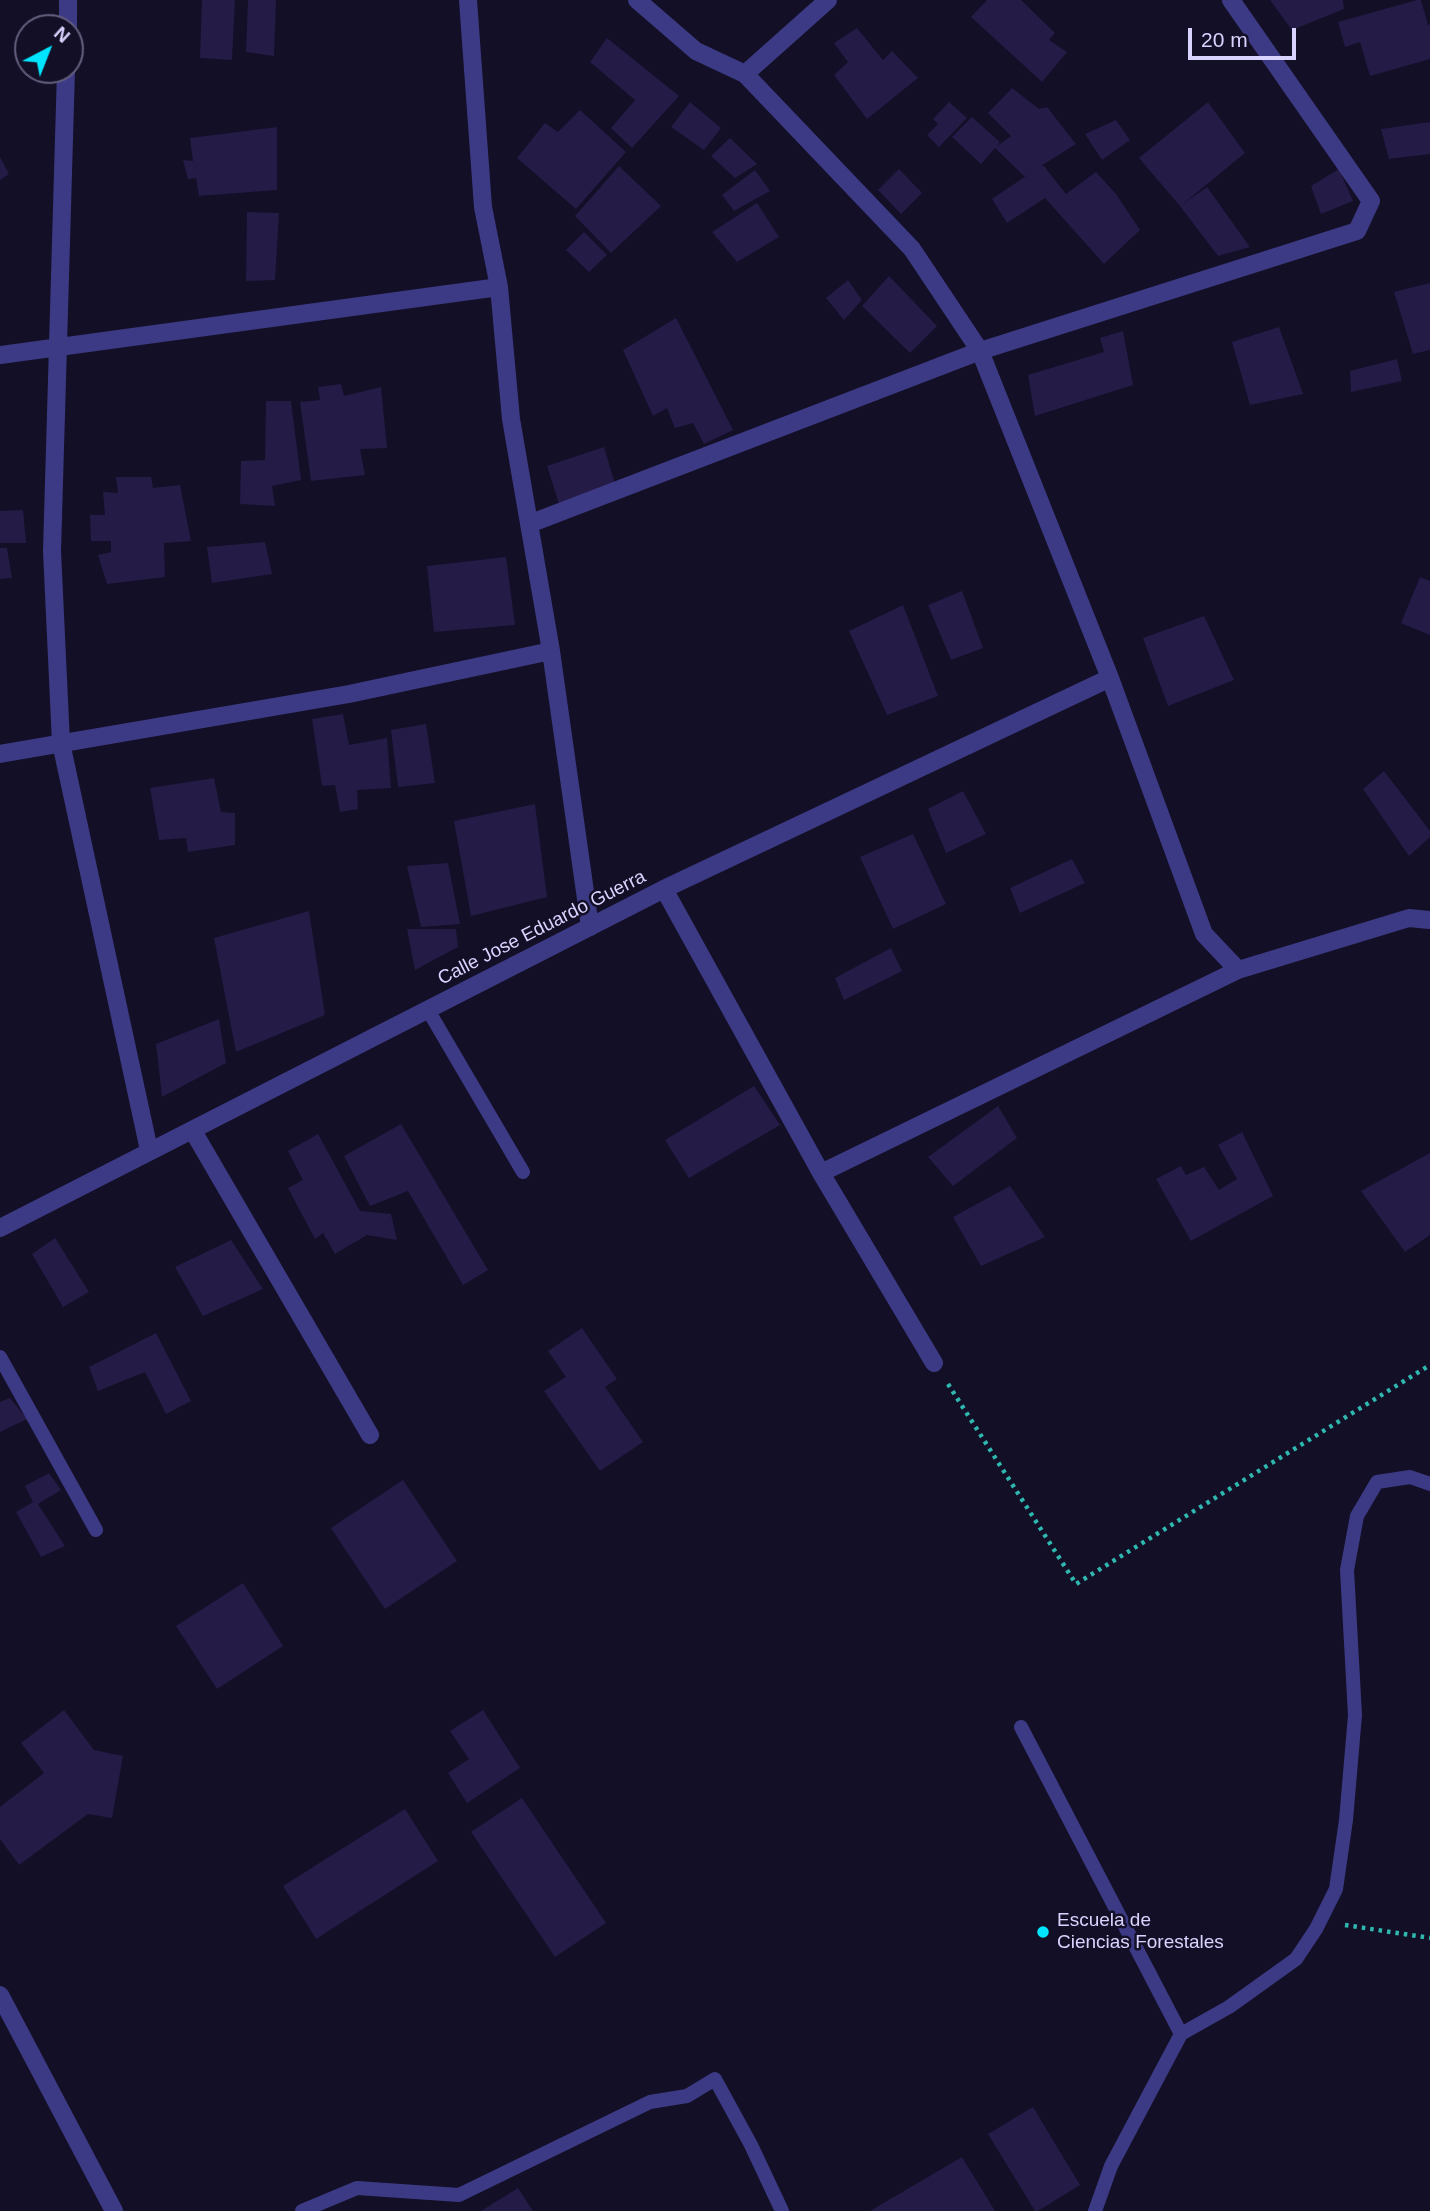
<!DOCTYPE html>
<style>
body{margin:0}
#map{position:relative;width:1430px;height:2211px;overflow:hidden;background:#130f26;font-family:Arial,sans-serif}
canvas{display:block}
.north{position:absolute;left:14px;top:14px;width:70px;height:70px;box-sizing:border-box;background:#130f26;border:2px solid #625e7d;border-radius:50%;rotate:42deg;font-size:19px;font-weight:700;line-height:28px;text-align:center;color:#d9d4ff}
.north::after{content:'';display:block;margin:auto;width:24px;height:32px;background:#00e5ff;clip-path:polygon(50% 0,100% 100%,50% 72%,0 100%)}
.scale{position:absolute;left:1188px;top:28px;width:108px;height:32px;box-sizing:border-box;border:4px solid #d9d4ff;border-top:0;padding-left:9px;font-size:21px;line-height:24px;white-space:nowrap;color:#d9d4ff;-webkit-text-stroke:5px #130f26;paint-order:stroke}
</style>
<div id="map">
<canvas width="1430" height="2211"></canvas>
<div class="north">N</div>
<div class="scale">20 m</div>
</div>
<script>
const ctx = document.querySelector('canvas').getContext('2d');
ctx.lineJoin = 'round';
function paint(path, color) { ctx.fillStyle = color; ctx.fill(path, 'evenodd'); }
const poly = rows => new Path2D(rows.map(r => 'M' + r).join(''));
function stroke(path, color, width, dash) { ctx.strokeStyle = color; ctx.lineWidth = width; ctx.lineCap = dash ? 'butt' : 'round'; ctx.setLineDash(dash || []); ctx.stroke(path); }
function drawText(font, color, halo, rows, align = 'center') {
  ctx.font = font + ' Arial,sans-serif'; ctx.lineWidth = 5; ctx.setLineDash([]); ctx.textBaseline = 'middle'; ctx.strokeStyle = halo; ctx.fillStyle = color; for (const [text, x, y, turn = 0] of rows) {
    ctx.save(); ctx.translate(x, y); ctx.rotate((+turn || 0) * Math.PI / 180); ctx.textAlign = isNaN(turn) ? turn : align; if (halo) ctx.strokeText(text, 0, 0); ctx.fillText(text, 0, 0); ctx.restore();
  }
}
paint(poly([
 [202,0,235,0,232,60,200,58],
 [248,0,276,0,274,56,246,52],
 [987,0,1021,0,1055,33,1049,40,1067,52,1042,82,971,17],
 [1270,0,1343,0,1344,9,1292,30],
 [1417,0,1421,0,1428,25,1430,24,1430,59,1370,76,1360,42,1345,47,1338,22],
 [857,28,883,60,892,51,918,78,867,119,834,75,848,62,834,43],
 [607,38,679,96,632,148,611,128,635,100,590,62],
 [1012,88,1039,109,1047,107,1076,144,1041,166,1044,166,1066,194,1096,172,1116,194,1140,230,1104,264,1045,198,1007,223,992,199,1032,172,1025,177,995,148,981,164,952,137,972,117,1000,142,997,146,1011,136,988,113],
 [690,102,721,128,704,150,671,127],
 [949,102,967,118,939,147,927,135,938,124,933,119],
 [1208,102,1245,153,1183,204,1207,187,1250,247,1218,256,1180,206,1139,158],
 [580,110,626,152,576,209,517,158,545,123,558,132],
 [1116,120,1130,140,1102,160,1085,134],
 [1430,122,1430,154,1389,159,1381,129],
 [277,127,277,190,199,196,196,178,188,179,183,160,193,161,190,138],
 [730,138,757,164,735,178,711,156],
 [0,157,9,174,0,180],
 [619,166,661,206,611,253,575,216],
 [899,169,922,193,901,214,878,190],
 [1339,169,1353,201,1321,214,1311,186],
 [755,170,770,191,734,211,722,195],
 [757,203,779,237,737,262,712,232],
 [247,212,279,213,275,280,246,281],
 [584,232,607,255,589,272,566,250],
 [889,276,937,326,910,353,862,306],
 [848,280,862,300,844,320,826,298],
 [1430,283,1430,350,1413,354,1394,292],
 [676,318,733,430,704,444,693,423,675,428,667,408,653,416,623,350],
 [1279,327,1303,394,1250,405,1232,342],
 [1123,331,1133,385,1035,416,1028,375,1104,352,1100,338],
 [1397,359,1402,381,1351,392,1350,371],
 [341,384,344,396,381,387,387,448,360,449,365,475,311,481,300,402,320,400,318,387],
 [266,401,291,401,301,480,272,486,275,506,240,504,241,461,265,460],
 [604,447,616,487,560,507,547,466],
 [116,477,151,477,153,488,180,485,191,541,164,543,165,577,107,584,98,555,111,552,111,541,91,541,90,515,105,515,103,492,118,493],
 [23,510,26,543,0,543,0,511],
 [265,542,272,574,212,583,207,547],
 [0,548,7,548,12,578,0,579],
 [506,557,515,625,434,632,427,566],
 [1420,577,1430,581,1430,635,1401,623],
 [962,591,983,648,951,660,928,605],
 [903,605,938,696,887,715,849,631],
 [1204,616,1234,680,1168,706,1143,638],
 [343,714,349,745,387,738,391,788,357,790,358,809,340,812,335,785,322,786,312,719],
 [426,724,435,783,398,787,391,730],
 [1384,771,1430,831,1430,837,1409,856,1363,789],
 [214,778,221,812,235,813,235,845,188,852,186,838,159,840,150,788],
 [963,791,986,834,946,853,928,809],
 [535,804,547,897,471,916,454,821],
 [913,834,946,904,893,929,860,857],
 [1072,859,1085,883,1020,913,1010,888],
 [448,863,460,924,421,927,407,866],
 [309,911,325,1015,236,1052,214,938],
 [407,929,456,929,458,947,415,970],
 [891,948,902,971,844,1000,835,978],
 [219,1019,226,1063,162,1097,156,1044],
 [754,1086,780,1125,689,1178,665,1140],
 [998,1106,1017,1138,953,1186,928,1157],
 [401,1124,488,1270,463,1285,408,1191,370,1206,344,1156],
 [1242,1132,1273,1196,1191,1241,1156,1179,1181,1166,1186,1175,1204,1167,1219,1190,1237,1179,1218,1145],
 [318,1134,360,1211,391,1214,397,1240,367,1235,335,1254,323,1233,315,1239,288,1188,303,1180,288,1151],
 [1430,1153,1430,1235,1405,1252,1361,1191],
 [1010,1186,1045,1237,981,1266,953,1217],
 [55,1238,89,1292,63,1307,32,1254],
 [231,1240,263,1289,203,1316,175,1267],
 [582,1328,617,1379,605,1387,643,1442,600,1471,544,1391,566,1377,548,1351],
 [156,1333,191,1401,166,1414,145,1372,98,1391,89,1367],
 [10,1398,27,1419,0,1432,0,1402],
 [49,1473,61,1490,38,1504,65,1546,41,1557,16,1512,33,1502,25,1486],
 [403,1480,457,1561,385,1609,331,1528],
 [243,1583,283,1646,217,1689,176,1626],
 [64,1710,94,1750,123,1756,112,1818,88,1814,19,1865,0,1839,0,1807,44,1773,21,1743],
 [483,1710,520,1768,467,1803,448,1773,469,1759,450,1731],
 [522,1798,606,1923,555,1957,471,1832],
 [405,1809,438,1861,316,1939,283,1886],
 [1033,2107,1080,2185,1038,2211,1035,2211,988,2134],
 [962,2157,995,2211,870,2211],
 [518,2188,533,2211,481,2211]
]), '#241b47');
stroke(poly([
 [948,1384,1076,1584,1430,1365],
 [1345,1925,1430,1938]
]), '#2fb8b0', 4.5, [3.5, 5]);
stroke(poly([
 [428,1010,523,1172],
 [0,1357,96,1530],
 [1021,1727,1181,2034],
 [302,2211,357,2188,459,2195,650,2102,687,2096,715,2079,751,2145,782,2211],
 [1095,2211,1111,2166,1181,2034,1229,2007,1296,1959,1316,1929,1336,1889,1346,1820,1355,1715,1347,1570,1357,1516,1377,1482,1410,1477,1430,1484]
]), '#3d3a85', 14);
stroke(poly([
 [468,0,483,207,499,287,511,419,551,651,590,927],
 [637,0,696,51,745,74,912,249,980,351,1110,678,1204,934,1238,970],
 [68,28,68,0],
 [66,70,52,551,61,743,149,1150],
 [745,74,828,0],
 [0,355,499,287],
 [529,524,980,351,1357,231,1371,201,1231,0],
 [0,754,349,694,551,651],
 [664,889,821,1173,934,1363],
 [193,1131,370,1435],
 [821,1173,1238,970,1409,918,1430,920],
 [0,1228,664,889,1110,678],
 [0,1995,114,2211]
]), '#3d3a85', 18);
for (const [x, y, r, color] of [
 [1043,1932,7,"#00e5ff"]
]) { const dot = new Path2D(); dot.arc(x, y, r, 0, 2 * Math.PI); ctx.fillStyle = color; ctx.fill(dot); stroke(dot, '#130f26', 2.5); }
drawText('19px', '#d9d4ff', '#130f26', [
 ["Calle Jose Eduardo Guerra",542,928,-27]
]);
drawText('19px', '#d9d4ff', '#130f26', [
 ["Escuela de",1057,1921],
 ["Ciencias Forestales",1057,1943]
], 'left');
</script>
